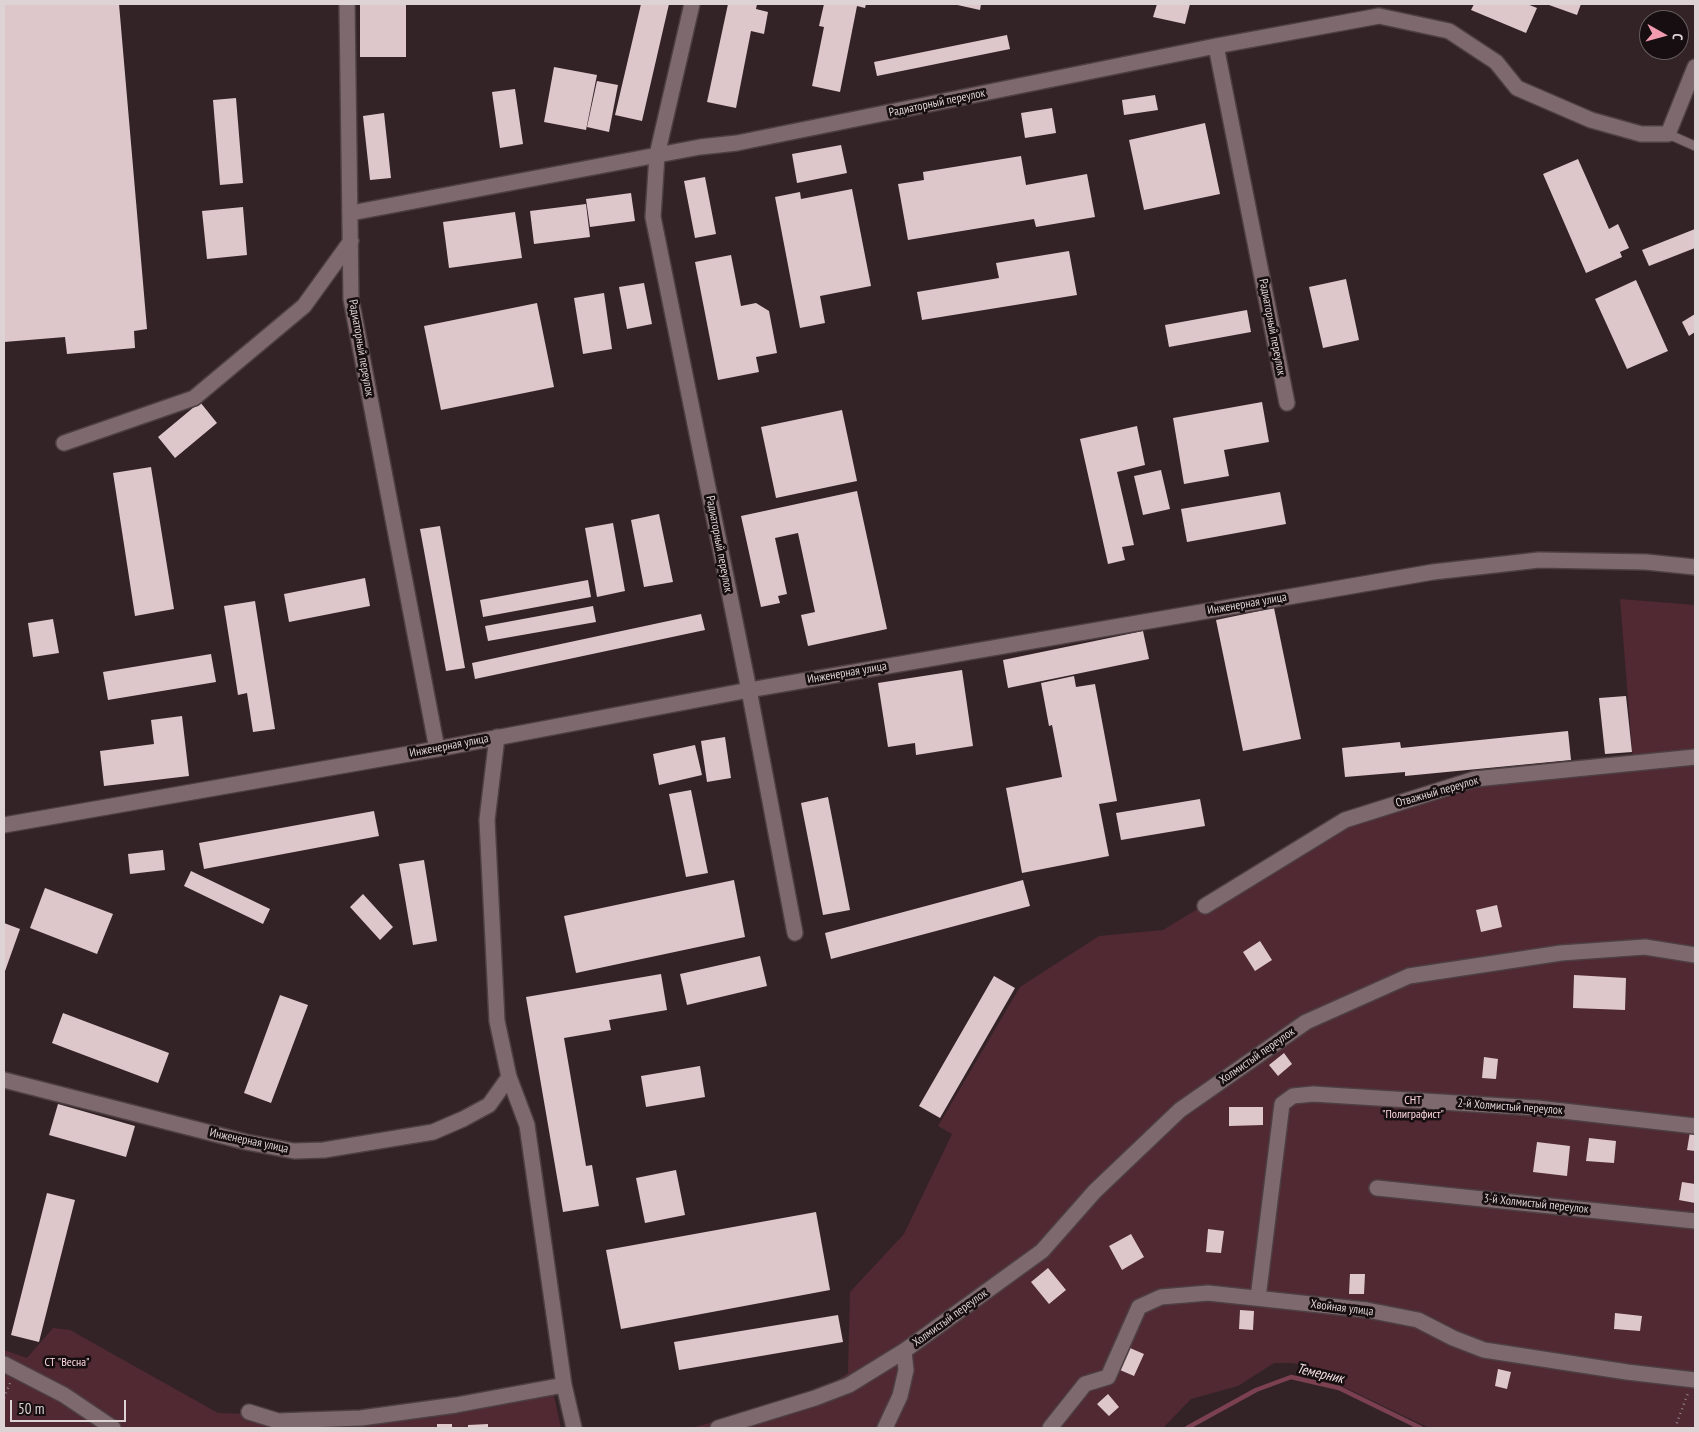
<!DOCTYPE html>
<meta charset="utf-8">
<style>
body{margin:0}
#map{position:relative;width:1699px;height:1432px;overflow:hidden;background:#332327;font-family:"PT Sans Narrow",sans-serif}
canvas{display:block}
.frame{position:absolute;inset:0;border:5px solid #ddd2d4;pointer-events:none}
.north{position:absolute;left:1639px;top:10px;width:50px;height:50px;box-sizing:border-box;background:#160e10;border:1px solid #665c5e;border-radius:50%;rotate:97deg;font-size:14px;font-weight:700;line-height:20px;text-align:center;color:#ddd2d4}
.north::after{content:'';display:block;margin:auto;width:18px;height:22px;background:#f29ab0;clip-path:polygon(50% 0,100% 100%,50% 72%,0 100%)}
.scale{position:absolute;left:10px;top:1400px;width:116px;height:22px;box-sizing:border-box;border:2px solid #ddd2d4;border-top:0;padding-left:6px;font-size:15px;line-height:18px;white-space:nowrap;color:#ddd2d4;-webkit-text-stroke:4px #160e10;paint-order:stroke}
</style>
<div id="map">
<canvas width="1699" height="1432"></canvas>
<div class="frame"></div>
<div class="north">С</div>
<div class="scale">50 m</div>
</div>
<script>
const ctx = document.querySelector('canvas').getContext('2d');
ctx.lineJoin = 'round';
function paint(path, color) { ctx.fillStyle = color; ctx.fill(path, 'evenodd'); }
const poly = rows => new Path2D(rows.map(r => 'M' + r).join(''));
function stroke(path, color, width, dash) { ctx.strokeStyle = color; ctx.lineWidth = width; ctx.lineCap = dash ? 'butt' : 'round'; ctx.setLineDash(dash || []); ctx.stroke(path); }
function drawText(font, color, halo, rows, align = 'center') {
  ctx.font = font + ' "PT Sans Narrow",sans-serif'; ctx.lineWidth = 5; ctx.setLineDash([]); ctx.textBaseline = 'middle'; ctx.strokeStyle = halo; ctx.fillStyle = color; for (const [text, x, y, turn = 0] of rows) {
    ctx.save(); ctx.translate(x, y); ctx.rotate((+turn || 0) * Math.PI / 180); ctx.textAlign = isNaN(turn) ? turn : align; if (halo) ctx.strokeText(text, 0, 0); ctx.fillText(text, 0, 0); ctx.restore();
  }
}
paint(poly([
 [1620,599,1695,605,1695,1428,1429,1428,1294,1363,1274,1363,1238,1386,1191,1399,1163,1428,691,1428,819,1393,848,1373,850,1292,904,1234,952,1134,938,1126,1020,987,1099,936,1163,930,1350,816,1438,785,1633,761],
 [53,1328,70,1330,218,1413,375,1418,552,1387,561,1428,4,1428,4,1350,27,1358]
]), '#502933');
stroke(poly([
 [1187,1428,1256,1390,1291,1377,1339,1388,1421,1428]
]), '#7b4151', 4.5);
paint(poly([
 [4,4,119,4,147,329,134,331,135,348,67,354,65,337,4,342],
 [360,4,406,4,406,57,360,57],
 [641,4,669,4,642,121,615,115],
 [728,4,757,4,756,9,768,12,764,34,751,31,736,108,707,102],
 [824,4,866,4,865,8,857,6,840,92,812,86,824,27,819,26],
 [953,4,981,4,980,10],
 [1157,4,1190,4,1185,24,1153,17],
 [1474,4,1527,4,1537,8,1526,33,1471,10],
 [1550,4,1581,4,1577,15,1549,5],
 [1007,35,1010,49,877,76,874,62],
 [554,67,597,75,586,130,544,122],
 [597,81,618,85,609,132,587,127],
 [515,89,523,144,500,148,492,92],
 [1155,95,1158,110,1124,115,1122,100],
 [236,98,243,183,220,185,213,100],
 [1052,108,1056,133,1025,138,1021,113],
 [384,113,391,178,370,180,363,116],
 [1205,123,1220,194,1144,210,1129,140],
 [841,145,847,173,797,183,792,154],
 [1021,156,1026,185,1087,174,1095,217,1036,227,1034,219,908,240,898,184,924,180,923,172],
 [1578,159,1609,229,1618,224,1629,248,1620,252,1622,257,1586,273,1543,174],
 [705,177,716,234,695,238,684,181],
 [852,189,871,286,820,296,825,323,800,328,775,197,800,192,801,199],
 [631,193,635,221,590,227,586,199],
 [586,204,590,237,534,244,530,211],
 [243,207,247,255,207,259,202,211],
 [515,212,522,258,449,268,443,222],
 [1695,229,1695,248,1649,266,1642,250],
 [1069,251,1077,295,922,320,917,292,999,278,996,263],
 [731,255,741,306,756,303,769,311,777,353,756,357,759,372,718,380,695,262],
 [1346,279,1359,340,1323,348,1309,287],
 [1636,280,1668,351,1627,369,1595,299],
 [644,283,652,324,627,329,619,287],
 [604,293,612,349,583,354,574,298],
 [537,303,554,387,441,410,424,326],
 [1247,310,1251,332,1169,347,1165,325],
 [1695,314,1695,332,1689,336,1682,322],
 [200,402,217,423,175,458,158,437],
 [1262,402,1269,442,1224,450,1229,476,1184,484,1173,418],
 [842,410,857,481,776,498,761,427],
 [1137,426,1145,465,1117,472,1134,545,1122,547,1125,560,1108,564,1080,439],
 [151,467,174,609,135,616,113,473],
 [1161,470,1170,509,1143,515,1134,476],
 [857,491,887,629,808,646,801,615,815,612,798,533,775,538,787,594,778,596,780,603,761,607,741,516],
 [1280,492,1286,524,1187,542,1181,509],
 [659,514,673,582,644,587,631,520],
 [613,523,625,591,597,597,585,528],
 [440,526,465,668,446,671,420,529],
 [365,578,370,606,289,622,284,594],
 [588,580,591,597,483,617,480,600],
 [255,601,275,729,253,732,247,693,238,695,224,606],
 [593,606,596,622,488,641,485,626],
 [1274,608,1301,739,1243,751,1216,620],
 [701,614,705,630,475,679,472,663],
 [53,619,59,653,33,657,28,623],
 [1143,631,1149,659,1008,688,1003,660],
 [211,654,216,682,108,700,103,672],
 [962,670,973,746,916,755,915,743,888,747,878,683],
 [1074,676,1076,687,1095,684,1117,801,1099,804,1109,856,1022,873,1006,788,1062,777,1052,725,1049,726,1041,683],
 [1626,696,1632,752,1605,754,1599,698],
 [182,716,189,776,104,786,100,751,154,744,151,720],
 [1568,731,1571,760,1405,776,1405,772,1345,777,1342,748,1400,742,1401,748],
 [725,737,731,778,707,782,701,741],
 [695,745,702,775,659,785,653,754],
 [691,790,708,873,686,877,669,794],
 [828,797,850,910,823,915,801,803],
 [1200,799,1205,826,1121,840,1116,813],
 [374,811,379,836,204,869,199,843],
 [163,850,165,870,130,874,128,854],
 [424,860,437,941,413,945,399,864],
 [191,871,270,909,263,924,184,886],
 [734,880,745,937,576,973,564,916],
 [1023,880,1030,906,831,959,825,933],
 [45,888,113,914,97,954,30,928],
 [363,894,393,927,380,940,350,907],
 [1497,905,1502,927,1481,932,1476,910],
 [4,923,20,929,4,974],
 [1260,941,1272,960,1255,971,1243,952],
 [760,956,767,986,687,1005,680,974],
 [661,974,667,1010,609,1020,611,1030,564,1038,586,1166,592,1165,599,1206,563,1212,526,997],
 [1574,975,1626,978,1625,1010,1573,1008],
 [994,976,1015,988,940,1118,919,1106],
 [280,995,308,1005,271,1103,244,1093],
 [63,1013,169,1053,158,1083,52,1043],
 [1284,1053,1292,1064,1278,1076,1269,1065],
 [1484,1057,1498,1059,1496,1079,1482,1078],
 [700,1066,705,1097,646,1107,641,1076],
 [58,1104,135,1126,126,1157,49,1135],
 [1229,1107,1263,1107,1263,1125,1229,1126],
 [1690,1132,1695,1133,1695,1151,1687,1150],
 [1589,1138,1616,1141,1614,1163,1586,1161],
 [1537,1142,1570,1146,1567,1176,1533,1172],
 [676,1170,685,1215,645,1223,636,1178],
 [1682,1182,1695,1184,1695,1203,1679,1200],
 [47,1193,75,1200,39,1342,11,1335],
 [816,1212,830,1290,621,1329,606,1250],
 [1208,1229,1224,1231,1221,1253,1206,1252],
 [1131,1234,1144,1257,1122,1270,1109,1246],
 [1048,1268,1066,1290,1049,1304,1031,1282],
 [1350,1274,1365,1274,1364,1294,1349,1294],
 [1240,1310,1254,1311,1253,1330,1239,1329],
 [1615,1313,1642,1316,1640,1331,1614,1329],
 [838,1315,843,1342,679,1370,674,1342],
 [1130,1348,1144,1354,1134,1376,1120,1370],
 [1498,1369,1511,1372,1507,1389,1495,1386],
 [1108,1394,1119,1407,1109,1416,1097,1404],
 [437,1424,452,1424,452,1428,437,1428],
 [488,1424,488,1428,468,1428,468,1425]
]), '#ddc7cb');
const lane = poly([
 [1668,134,1695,146]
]);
const street = poly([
 [347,4,351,299,437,749],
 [692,4,657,155,653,217,749,690,795,933],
 [1216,46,1287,403],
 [351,213,700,147,737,143,1216,46,1379,16,1449,31,1496,62,1517,88,1591,120,1641,134,1668,134,1695,67],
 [64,443,194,398,304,306,351,241],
 [497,737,487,820,497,1021,509,1077,527,1125,564,1385,574,1428],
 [4,825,437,749,749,690,1433,572,1539,560,1646,562,1695,567],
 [1205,906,1345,820,1475,779,1695,757],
 [4,1080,246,1142,294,1151,324,1150,433,1132,463,1119,489,1105,509,1077],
 [1377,1188,1695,1221],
 [1258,1298,1282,1104,1293,1096,1313,1094,1537,1108,1695,1126],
 [4,1364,64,1395,113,1428],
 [249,1412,278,1421,361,1418,456,1405,564,1385],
 [718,1428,815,1398,849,1385,904,1351,1042,1251,1095,1191,1180,1110,1306,1022,1409,976,1561,953,1645,947,1695,955],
 [885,1428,900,1396,906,1370,904,1351],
 [1050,1428,1085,1384,1108,1377,1139,1307,1161,1297,1208,1293,1367,1310,1418,1320,1453,1338,1484,1350,1627,1372,1695,1380]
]);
stroke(lane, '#4d3f43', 11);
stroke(street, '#4d3f43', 18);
stroke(poly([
 [4,1398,10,1383],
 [1675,1428,1688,1393]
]), '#908386', 2.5, [1, 4]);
stroke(lane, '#7e6a6e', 9);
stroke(street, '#7e6a6e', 15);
drawText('12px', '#ddd2d4', '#160e10', [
 ["Радиаторный переулок",937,103,-12],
 ["Радиаторный переулок",1272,327,79],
 ["Радиаторный переулок",361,348,80],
 ["Радиаторный переулок",719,544,79],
 ["Инженерная улица",1247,604,-10],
 ["Инженерная улица",847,673,-10],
 ["Инженерная улица",449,746,-11],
 ["Отважный переулок",1437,792,-16],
 ["Холмистый переулок",1257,1056,-35],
 ["2-й Холмистый переулок",1510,1107,4],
 ["Инженерная улица",249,1141,12],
 ["3-й Холмистый переулок",1536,1204,6],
 ["Хвойная улица",1342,1308,7],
 ["Холмистый переулок",950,1318,-36]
]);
drawText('12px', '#fdd6de', '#160e10', [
 ["СНТ",1413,1101],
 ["\"Полиграфист\"",1413,1115],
 ["СТ \"Весна\"",67,1363]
]);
drawText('italic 14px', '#f3dfe3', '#160e10', [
 ["Темерник",1320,1374,13]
]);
</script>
